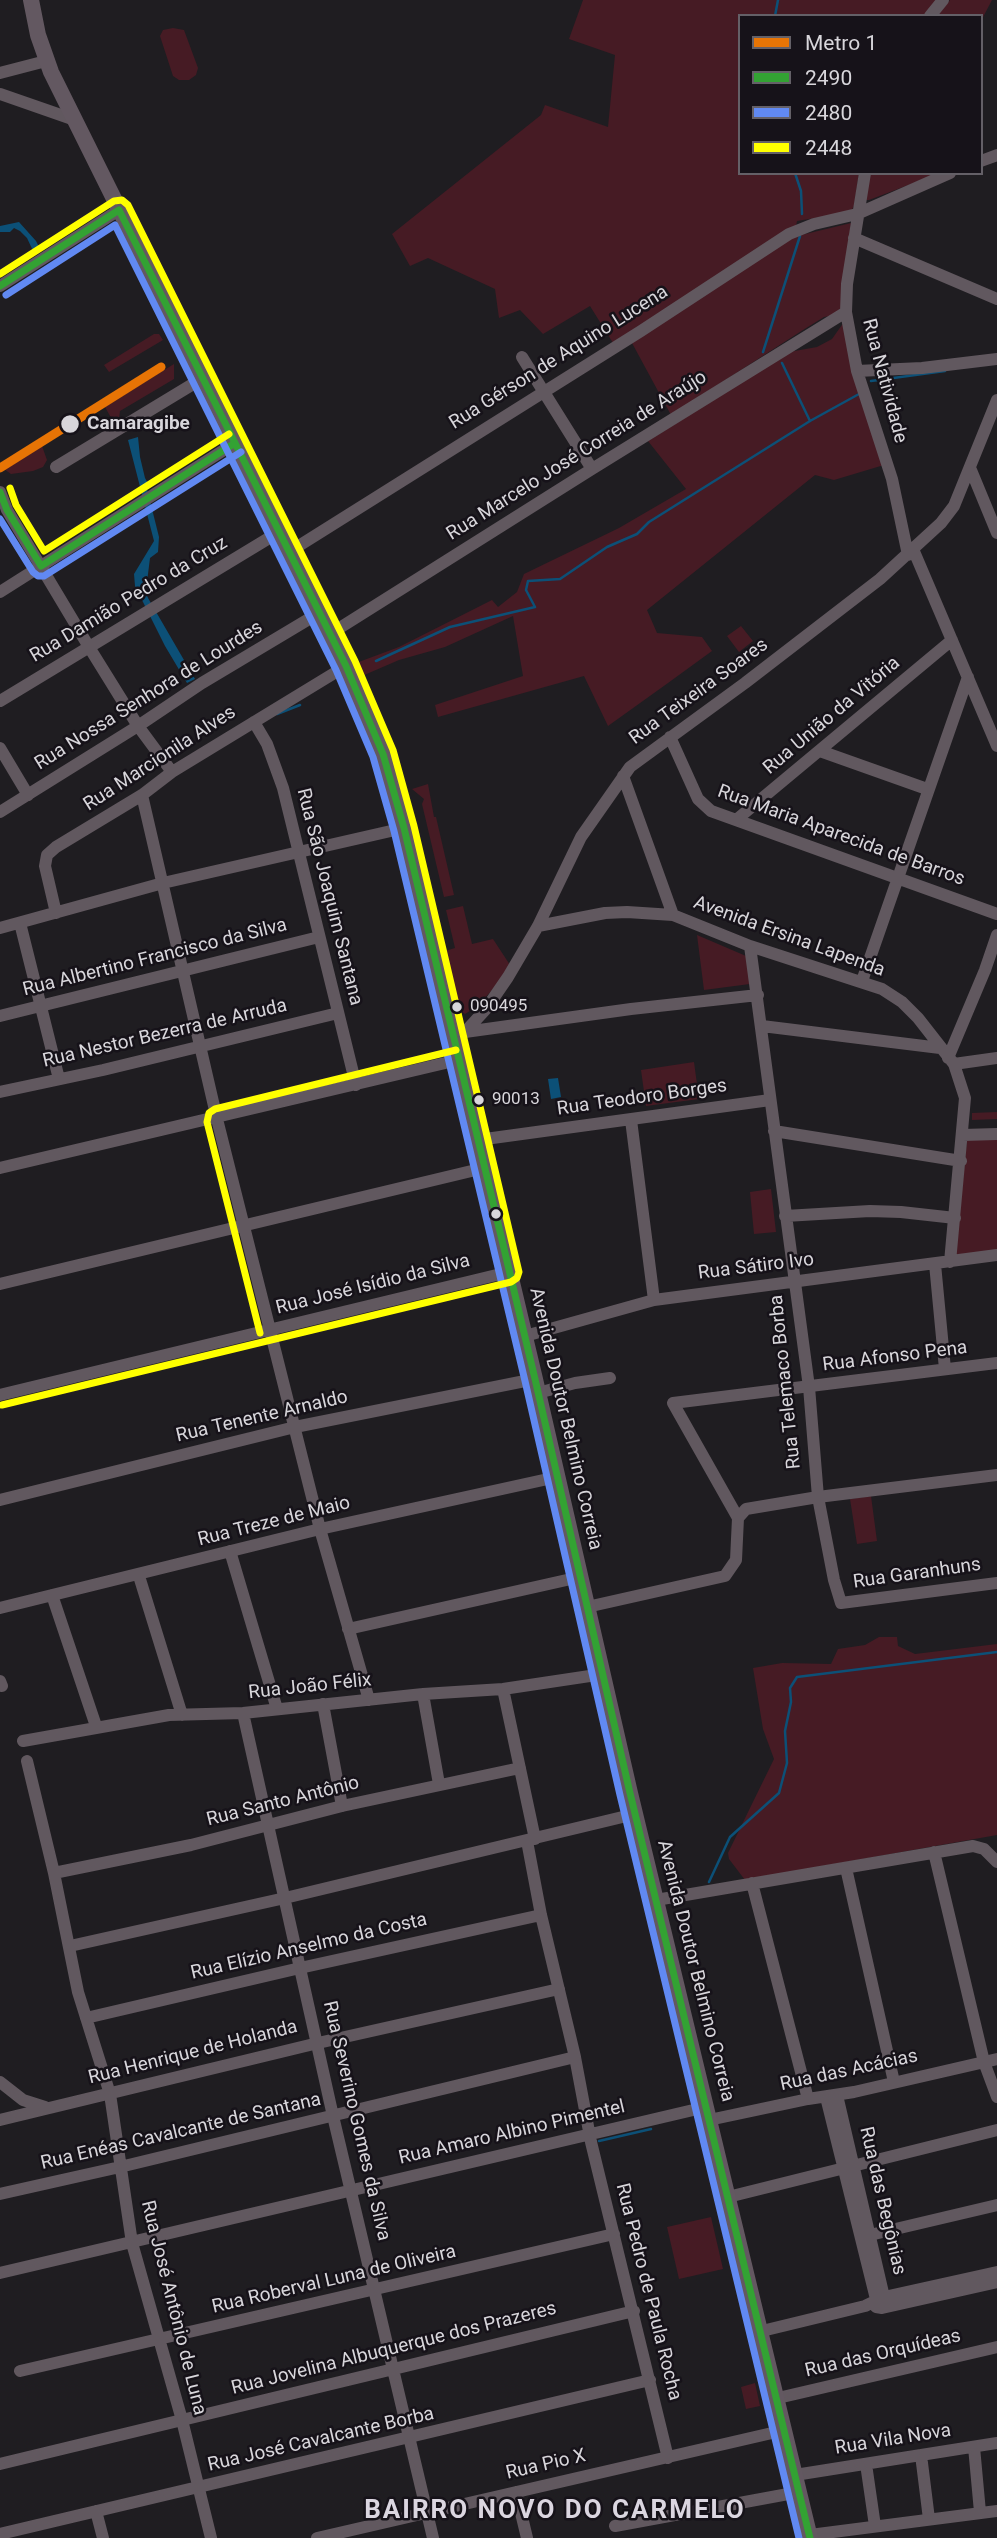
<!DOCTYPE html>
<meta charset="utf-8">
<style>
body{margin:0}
#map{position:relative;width:997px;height:2538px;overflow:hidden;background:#1f1d21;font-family:Roboto,sans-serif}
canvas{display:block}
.legend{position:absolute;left:738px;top:14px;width:245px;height:161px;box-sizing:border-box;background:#161219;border:2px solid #646067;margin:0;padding:9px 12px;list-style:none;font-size:21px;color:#d8d6db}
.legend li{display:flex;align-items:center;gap:14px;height:35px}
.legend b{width:35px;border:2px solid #646067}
</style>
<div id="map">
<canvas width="997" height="2538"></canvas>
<ul class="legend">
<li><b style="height:9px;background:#e77405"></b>Metro 1</li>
<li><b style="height:9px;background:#33a233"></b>2490</li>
<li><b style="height:9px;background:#6189f2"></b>2480</li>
<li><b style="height:9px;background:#ff0"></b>2448</li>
</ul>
</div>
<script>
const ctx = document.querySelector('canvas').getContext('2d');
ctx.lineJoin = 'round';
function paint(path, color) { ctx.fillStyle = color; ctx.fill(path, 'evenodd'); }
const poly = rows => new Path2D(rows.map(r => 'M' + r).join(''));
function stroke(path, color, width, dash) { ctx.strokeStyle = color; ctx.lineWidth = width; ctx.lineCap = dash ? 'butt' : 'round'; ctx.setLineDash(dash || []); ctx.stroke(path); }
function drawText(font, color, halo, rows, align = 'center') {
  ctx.font = font + ' Roboto,sans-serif'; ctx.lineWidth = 5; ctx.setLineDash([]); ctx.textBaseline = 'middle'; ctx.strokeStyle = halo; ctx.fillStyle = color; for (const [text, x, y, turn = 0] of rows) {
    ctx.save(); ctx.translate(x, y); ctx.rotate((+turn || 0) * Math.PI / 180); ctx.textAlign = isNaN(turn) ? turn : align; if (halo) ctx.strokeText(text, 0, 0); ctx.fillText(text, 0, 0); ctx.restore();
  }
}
paint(poly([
 [583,0,937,0,925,16,740,16,740,173,859,173,854,206,851,211,846,213,797,221,796,226,613,343,590,306,543,334,520,310,499,318,495,289,428,258,410,266,392,234,541,115,545,105,608,127,615,55,569,39],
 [950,0,992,0,981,21,981,16,937,16],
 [173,28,184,30,198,68,196,75,189,80,179,80,173,76,160,36,163,30],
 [868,173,940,173,869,200,866,200],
 [851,223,841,310,836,315,824,317,803,330,671,415,632,343,793,237],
 [844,322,884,465,834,480,815,475,647,610,657,633,702,637,712,651,668,683,608,726,584,676,438,717,435,705,523,676,513,616,445,647,399,660,362,676,356,663,399,647,492,600,498,607,517,592,524,574,619,528,686,489,648,441,789,352,817,347,832,339],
 [154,334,159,334,163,340,109,372,104,365],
 [174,364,174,379,120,411,119,419,114,423,105,407],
 [42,446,47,460,43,467,33,471,11,474,4,469],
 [741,626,753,641,739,652,727,636],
 [428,784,434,817,436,817,454,895,444,897,422,804,424,799,412,789],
 [463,906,472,944,493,939,510,965,499,983,476,1007,465,1014,461,1011,445,951,455,948,446,910],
 [697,935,746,956,750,984,704,990],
 [694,1062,699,1099,646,1106,641,1070],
 [997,1112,997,1119,972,1120,972,1113],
 [997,1139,997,1252,955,1257,967,1140],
 [771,1189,776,1232,754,1234,750,1192],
 [871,1496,877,1541,857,1544,850,1499],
 [879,1637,897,1637,898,1646,915,1654,997,1644,997,1835,745,1880,729,1859,728,1853,774,1759,763,1729,753,1668,782,1663,831,1664,838,1649,865,1645],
 [711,2217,723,2269,679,2279,667,2227],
 [755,2383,760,2406,746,2409,741,2387]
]), '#461b24');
paint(poly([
 [19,222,36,241,41,251,35,255,27,238,20,231,14,228,10,232,0,232,0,226],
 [138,437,140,457,145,478,150,487,147,489,159,537,158,552,150,558,146,590,148,598,195,679,187,683,165,646,135,586,134,574,154,541,128,440],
 [558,1078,561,1097,551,1099,548,1079]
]), '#0c5077');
stroke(poly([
 [775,16,778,0],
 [795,173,801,191,802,214],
 [763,352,800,236],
 [782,363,810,421],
 [871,381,945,371],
 [376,661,450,627,535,607,526,590,528,581,560,579,607,547,637,534,649,522,810,421,859,394],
 [277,714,300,705],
 [709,1882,730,1837,779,1793,787,1763,785,1731,791,1702,790,1688,797,1677,997,1652],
 [599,2141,651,2129]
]), '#0c5077', 2.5);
stroke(poly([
 [930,16,943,0],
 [0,73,46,61],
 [0,94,75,120],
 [981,161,997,155],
 [865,173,847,284,846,312,857,371,892,479,908,555],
 [854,238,997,299],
 [0,286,119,210],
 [522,357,592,469],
 [857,371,922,368,997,359],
 [56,467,203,378],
 [971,470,997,533],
 [0,492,7,510,89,647,138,726,172,772],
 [913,549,997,746],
 [289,552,641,331,789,234,814,224,857,214,950,173],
 [0,592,235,443],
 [330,634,592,469,846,312],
 [0,701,279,532],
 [254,722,267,744,283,788,356,1085],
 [670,737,698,799,711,811,997,914],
 [0,748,28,795],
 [820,751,927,789],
 [623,776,673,915],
 [142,795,217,1119,320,1529,369,1700],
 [0,812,138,726,202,683,319,613],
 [736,820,952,640],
 [56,913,45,866,47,855,56,847,142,795,172,772,346,666],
 [20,923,59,1079],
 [538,926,605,913,627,912,673,915,750,946,882,989,902,1002,918,1018,954,1064,997,1058],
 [0,928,163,883,404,828],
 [750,946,809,1387,818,1497,834,1580,841,1603,997,1583],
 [862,981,968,677],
 [0,1016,319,937],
 [762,1026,940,1048],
 [465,1032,631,1009,758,995],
 [453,1036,465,1032,486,1009,508,977,538,926,581,837,630,767,745,683,880,579,941,523,954,506,997,400],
 [948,1058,985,970,997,935],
 [0,1092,103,1070,338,1013],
 [631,1120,654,1300],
 [774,1131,961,1161],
 [963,1135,997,1134],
 [478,1140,770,1100],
 [0,1168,458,1060],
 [785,1216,870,1211,901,1212,955,1218],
 [950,1262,965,1098,954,1064],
 [935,1264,945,1369],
 [0,1284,484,1168],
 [525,1336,654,1300,997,1255],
 [538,1393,575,1383,610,1378],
 [0,1395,509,1272],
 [0,1500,295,1427,535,1379],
 [738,1518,673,1403,997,1363],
 [230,1551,277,1709],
 [139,1576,182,1715],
 [52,1595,96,1726],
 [587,1607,725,1576,736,1560,738,1518,746,1509,818,1497,997,1475],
 [0,1608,320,1529,557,1477],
 [348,1629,580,1577],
 [0,1681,2,1686],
 [503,1689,535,1839],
 [423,1694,439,1784],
 [323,1704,342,1806],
 [243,1713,333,2116,433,2538],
 [23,1741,169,1715,243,1713,423,1694,503,1689,603,1674],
 [27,1761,54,1873,78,1992,110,2094,132,2243,182,2420,211,2538],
 [527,1841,541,1915,575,2057,591,2142,668,2458],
 [934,1852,984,2062,997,2097],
 [846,1868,894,2082],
 [54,1873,191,1845,342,1806,520,1768],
 [752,1883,808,2099],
 [656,1900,973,1846,984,1849,997,1862],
 [70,1946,285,1898,635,1814],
 [86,2018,300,1968,541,1915],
 [0,2082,23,2100,45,2107],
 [837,2095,884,2297,883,2303],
 [826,2097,876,2299,882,2308],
 [0,2120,318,2043,559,1989],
 [709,2120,808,2099,854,2092,997,2059],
 [0,2194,120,2167,575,2057],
 [728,2197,997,2130],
 [870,2235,997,2205],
 [0,2273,706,2107],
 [876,2307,882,2308,997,2282],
 [762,2331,865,2306,884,2297,997,2272],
 [20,2371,614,2234],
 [778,2398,997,2347],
 [974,2447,980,2512],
 [921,2455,929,2519],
 [0,2464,634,2311],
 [866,2464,875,2526],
 [795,2475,997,2443],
 [516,2492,527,2538],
 [96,2511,103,2538],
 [615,2526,799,2492],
 [0,2534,650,2380],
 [810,2535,997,2511],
 [317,2538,785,2430]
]), '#61585f', 12);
stroke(poly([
 [31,0,38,35,51,72,346,666,383,754,404,828,535,1379,630,1793,810,2538]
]), '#635861', 16);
stroke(poly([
 [0,286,119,210,346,666,383,754,404,828,535,1379,630,1793,810,2538],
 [0,492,7,510,41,566,235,443]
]), '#33a233', 7);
stroke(poly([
 [6,295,115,225,336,670,373,757,394,831,525,1381,620,1795,799,2538],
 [0,519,33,572,38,576,44,576,241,452]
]), '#6189f2', 7);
stroke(poly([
 [0,274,114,201,122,200,128,205,355,661,393,750,414,826,519,1272,517,1278,511,1282,2,1405],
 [10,488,16,505,44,551,229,434],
 [260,1333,207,1122,209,1113,215,1109,456,1050]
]), '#ff0', 7);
stroke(poly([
 [0,468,161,367]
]), '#e77405', 9);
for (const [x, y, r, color] of [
 [70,424,10,"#d8d6db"],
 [457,1007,6,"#d8d6db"],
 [479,1100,6,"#d8d6db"],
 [496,1214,6,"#d8d6db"]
]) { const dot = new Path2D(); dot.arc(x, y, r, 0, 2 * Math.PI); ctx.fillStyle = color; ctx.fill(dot); stroke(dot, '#161219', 2.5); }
drawText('17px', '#d8d6db', '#161219', [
 ["090495",470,1007],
 ["90013",492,1100]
], 'left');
drawText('19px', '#d8d6db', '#161219', [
 ["Rua Gérson de Aquino Lucena",559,358,-32],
 ["Rua Natividade",884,381,75],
 ["Rua Marcelo José Correia de Araújo",577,456,-32],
 ["Rua Damião Pedro da Cruz",129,600,-31],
 ["Rua Teixeira Soares",699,692,-36],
 ["Rua Nossa Senhora de Lourdes",149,696,-32],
 ["Rua União da Vitória",832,716,-40],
 ["Rua Marcionila Alves",160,759,-33],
 ["Rua Maria Aparecida de Barros",841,836,20],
 ["Rua São Joaquim Santana",329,897,76],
 ["Avenida Ersina Lapenda",789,937,20],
 ["Rua Albertino Francisco da Silva",155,958,-14],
 ["Rua Nestor Bezerra de Arruda",165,1034,-13],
 ["Rua Teodoro Borges",642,1098,-8],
 ["Rua Sátiro Ivo",756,1267,-7],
 ["Rua José Isídio da Silva",373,1285,-14],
 ["Rua Afonso Pena",895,1357,-7],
 ["Rua Telemaco Borba",786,1382,-96],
 ["Rua Tenente Arnaldo",262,1417,-13],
 ["Avenida Doutor Belmino Correia",565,1419,77],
 ["Rua Treze de Maio",274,1522,-14],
 ["Rua Garanhuns",917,1574,-8],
 ["Rua João Félix",310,1687,-6],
 ["Rua Santo Antônio",283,1802,-14],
 ["Rua Elízio Anselmo da Costa",309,1947,-13],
 ["Avenida Doutor Belmino Correia",695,1971,76],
 ["Rua Henrique de Holanda",193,2053,-14],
 ["Rua das Acácias",849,2071,-12],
 ["Rua Severino Gomes da Silva",356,2121,77],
 ["Rua Enéas Cavalcante de Santana",181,2132,-13],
 ["Rua Amaro Albino Pimentel",512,2133,-13],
 ["Rua das Begônias",882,2201,77],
 ["Rua Roberval Luna de Oliveira",334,2280,-13],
 ["Rua Pedro de Paula Rocha",648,2292,76],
 ["Rua José Antônio de Luna",173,2308,76],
 ["Rua Jovelina Albuquerque dos Prazeres",394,2349,-14],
 ["Rua das Orquídeas",883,2354,-13],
 ["Rua José Cavalcante Borba",321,2440,-13],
 ["Rua Vila Nova",893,2440,-9],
 ["Rua Pio X",546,2465,-13]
]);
drawText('bold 19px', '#d8d6db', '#161219', [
 ["Camaragibe",87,424]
], 'left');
ctx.letterSpacing = '2px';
drawText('bold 26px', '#dbd6e0', '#161219', [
 ["BAIRRO NOVO DO CARMELO",555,2511]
]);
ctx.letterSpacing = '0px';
</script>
